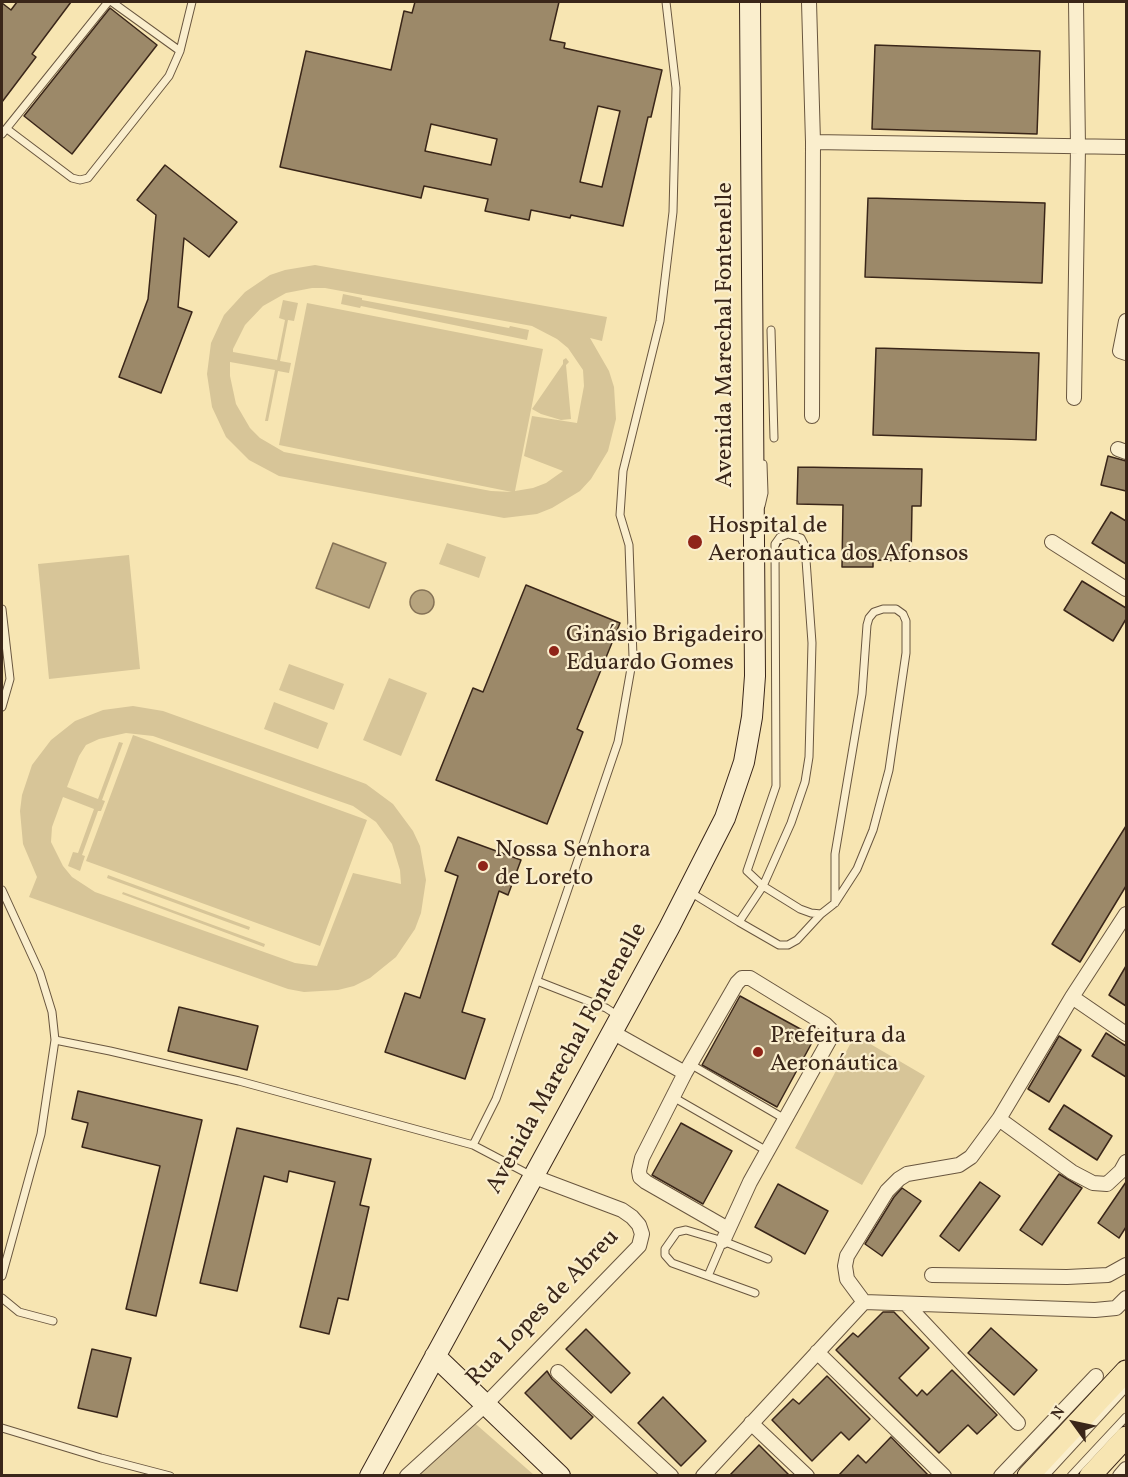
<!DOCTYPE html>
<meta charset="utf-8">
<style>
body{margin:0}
#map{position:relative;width:1128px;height:1477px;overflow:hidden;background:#f7e5b2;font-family:Vollkorn,serif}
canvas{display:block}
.frame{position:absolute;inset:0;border:3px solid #3a2619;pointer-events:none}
.north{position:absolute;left:1044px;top:1393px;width:60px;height:60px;-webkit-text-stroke:4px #faeecd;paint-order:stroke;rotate:303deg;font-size:16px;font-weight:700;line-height:24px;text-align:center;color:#3a2619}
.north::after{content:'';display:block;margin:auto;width:21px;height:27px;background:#3a2619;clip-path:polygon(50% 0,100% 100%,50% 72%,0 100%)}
</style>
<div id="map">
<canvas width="1128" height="1477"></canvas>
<div class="frame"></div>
<div class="north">N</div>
</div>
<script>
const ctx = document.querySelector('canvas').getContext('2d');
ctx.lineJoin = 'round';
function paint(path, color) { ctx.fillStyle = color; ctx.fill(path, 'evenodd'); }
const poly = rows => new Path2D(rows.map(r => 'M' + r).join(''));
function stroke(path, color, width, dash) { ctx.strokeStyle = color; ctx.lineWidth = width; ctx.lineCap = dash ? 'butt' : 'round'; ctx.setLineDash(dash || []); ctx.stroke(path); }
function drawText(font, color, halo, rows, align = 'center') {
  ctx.font = font + ' Vollkorn,serif'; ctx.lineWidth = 4.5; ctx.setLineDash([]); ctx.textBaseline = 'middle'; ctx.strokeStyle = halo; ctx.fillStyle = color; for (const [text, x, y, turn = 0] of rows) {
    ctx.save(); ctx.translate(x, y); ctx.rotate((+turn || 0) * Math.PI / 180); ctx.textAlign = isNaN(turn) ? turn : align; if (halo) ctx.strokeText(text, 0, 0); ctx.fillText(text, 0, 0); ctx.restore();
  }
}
paint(poly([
 [315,265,607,317,602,341,590,338,609,371,614,387,616,419,608,451,591,479,580,491,552,508,537,514,504,518,279,476,249,460,226,437,212,407,207,374,211,343,224,315,245,292,270,275,285,270],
 [312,288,325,288,532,326,557,339,568,348,583,370,584,386,577,423,532,416,524,456,563,471,546,483,533,488,515,491,543,349,307,303,279,445,512,492,491,491,284,452,260,438,250,428,236,404,230,376,230,362,275,370,265,421,268,421,278,371,289,373,291,363,280,361,288,320,294,321,298,303,283,300,279,318,285,320,277,360,233,352,233,349,245,325,263,306,286,293],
 [343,294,362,298,362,300,509,328,510,326,529,330,527,340,361,306,360,308,341,304],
 [566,358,569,362,566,365,571,419,561,420,541,414,532,409,563,364,563,360],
 [447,543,486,557,479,578,439,564],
 [129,555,140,669,49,679,38,564],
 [289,664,344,684,334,710,279,690],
 [389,678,427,693,401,756,363,740],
 [274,702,328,723,318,749,264,729],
 [133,706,163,711,350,778,366,784,393,804,413,831,420,846,426,880,421,913,415,929,396,957,370,978,354,986,338,990,304,992,288,989,29,897,37,877,23,844,20,811,22,795,32,765,51,740,75,721,103,710],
 [126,733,153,736,353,806,376,822,392,844,400,870,401,884,353,873,317,966,295,963,95,892,72,877,63,866,51,842,52,827,63,797,94,809,78,853,73,852,68,866,80,871,85,856,82,855,98,811,101,811,105,801,102,800,123,743,119,742,98,799,67,787,79,756,86,745,99,739],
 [133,735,367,820,320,946,86,861],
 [108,875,250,927,249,930,107,878],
 [123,892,265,944,264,947,122,894],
 [855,1035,925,1076,862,1185,795,1148],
 [470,1419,534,1475,415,1476]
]), '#d7c598');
const water = poly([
 [333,543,386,563,369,608,316,588,333,543],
 '410 602a12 12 0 1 1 24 0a12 12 0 1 1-24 0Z'
]);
paint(water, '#b7a47e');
stroke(water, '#857256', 1.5);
const building = poly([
 [17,2,71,2,32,54,36,57,2,102,2,3,11,10,17,2],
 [415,2,559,2,550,40,565,43,564,48,662,70,651,117,648,117,623,226,571,215,570,218,531,210,529,220,485,211,488,199,424,186,421,198,280,167,306,51,391,70,404,11,412,13,415,2],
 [598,106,620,111,602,187,580,182,598,106],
 [431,124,497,139,491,165,425,151,431,124],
 [110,8,157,45,72,154,24,116,110,8],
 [875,45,1040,51,1037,134,872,129,875,45],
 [165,165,237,222,209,257,184,238,178,307,192,312,161,393,119,377,148,299,156,215,137,200,165,165],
 [868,198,1045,203,1042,283,865,277,868,198],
 [876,348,1039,353,1036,440,873,435,876,348],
 [1108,456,1126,461,1126,491,1101,485,1108,456],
 [798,467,922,469,921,506,912,506,911,561,873,560,873,567,842,567,843,505,797,504,798,467],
 [1111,512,1126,521,1126,564,1092,543,1111,512],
 [1082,581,1126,608,1126,619,1113,641,1064,610,1082,581],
 [526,585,620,623,577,729,583,732,547,824,436,780,473,688,483,692,526,585],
 [1126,826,1126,886,1080,962,1052,944,1126,826],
 [458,837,521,860,508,895,499,891,462,1012,485,1019,465,1079,385,1052,405,993,420,998,458,876,445,871,458,837],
 [1126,966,1126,1006,1109,995,1126,966],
 [740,996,815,1037,777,1107,702,1065,740,996],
 [179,1007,258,1026,247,1070,168,1051,179,1007],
 [1106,1033,1126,1046,1126,1077,1092,1056,1106,1033],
 [1059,1036,1081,1050,1049,1102,1028,1089,1059,1036],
 [78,1091,202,1120,156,1316,126,1309,160,1166,82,1147,88,1123,72,1119,78,1091],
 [1064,1105,1112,1136,1097,1160,1049,1129,1064,1105],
 [681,1123,732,1151,703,1204,652,1175,681,1123],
 [237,1128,371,1159,360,1205,369,1207,348,1300,338,1298,329,1334,300,1327,335,1182,289,1171,287,1182,264,1176,237,1291,200,1283,237,1128],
 [1059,1174,1082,1188,1042,1245,1020,1230,1059,1174],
 [980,1182,1000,1196,959,1251,940,1236,980,1182],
 [1126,1182,1126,1227,1119,1238,1098,1223,1126,1182],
 [778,1184,828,1211,805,1254,755,1227,778,1184],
 [902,1188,921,1201,882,1256,865,1244,894,1197,902,1188],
 [883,1312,894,1312,929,1348,899,1378,917,1396,922,1390,927,1395,952,1370,997,1415,977,1434,968,1425,939,1453,836,1350,853,1333,858,1337,883,1312],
 [991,1328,1037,1370,1014,1395,968,1353,991,1328],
 [586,1329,630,1373,611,1393,566,1349,586,1329],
 [92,1349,131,1358,117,1417,78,1408,92,1349],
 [547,1371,552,1379,593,1417,571,1439,525,1393,547,1371],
 [827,1376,870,1419,849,1440,841,1432,812,1461,772,1420,793,1399,799,1404,827,1376],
 [663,1397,706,1441,681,1466,638,1423,663,1397],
 [891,1437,929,1476,838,1476,858,1455,866,1463,891,1437],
 [759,1445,790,1476,729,1476,759,1445]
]);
paint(building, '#9c8969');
stroke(building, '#3a2619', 1.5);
const lane = poly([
 [112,2,180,51],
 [7,129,72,178,80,180,88,178,169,76,180,51,192,2],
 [2,134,108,2],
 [771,330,774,438],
 [761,506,764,493,763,464],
 [2,609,10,679,2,707],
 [2,890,40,973,52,1012,55,1040,41,1134,2,1276],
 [690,892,739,922,763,886,791,823,805,782,809,757,812,643,805,546,801,538,788,534,780,537,775,544,776,786,747,871,763,886,800,909,811,913,821,914,835,903,857,869,873,830,889,770,906,653,906,621,903,614,896,609,883,609,874,612,869,618,867,625,862,694,835,854,835,903],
 [739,922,779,945,788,945,797,940,821,914],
 [537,981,606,1008,620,1017],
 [55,1040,110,1051,239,1081,473,1145,496,1099,506,1071,618,742,633,657,629,545,620,515,623,471,660,321,673,212,676,88,666,2],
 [690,1064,785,1119],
 [673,1097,767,1151],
 [473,1145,532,1176],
 [708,1276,723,1241],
 [755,1293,672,1263,665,1255,665,1249,677,1232,686,1230,723,1241,768,1259],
 [2,1298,19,1312,53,1321],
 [2,1428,101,1458,170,1476],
 [1045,1476,1126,1388],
 [1071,1476,1126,1417]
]);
const street = poly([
 [809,2,813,142,812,416],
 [813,142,1126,147],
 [1126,321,1120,351,1126,353],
 [1074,398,1078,147,1076,2],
 [1118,449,1126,452],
 [1052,542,1126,589],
 [1072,997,1126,1034],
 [612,1032,685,1073],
 [999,1119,1072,1172,1093,1183,1107,1184,1121,1171,1126,1162],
 [723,1241,750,1182,831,1037,831,1030,825,1024,750,978,742,978,737,983,685,1073,642,1158,639,1171,640,1177,646,1182,728,1229],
 [932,1275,1067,1277,1108,1275,1126,1265],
 [864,1302,847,1279,845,1266,847,1256,887,1191,899,1179,907,1174,959,1165,971,1157,999,1119,1072,997,1126,914],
 [907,1305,1018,1423],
 [817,1352,944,1476],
 [558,1372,671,1476],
 [751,1423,807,1476],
 [407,1476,485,1405,639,1246,642,1234,639,1225,632,1217,622,1210,532,1176],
 [703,1476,864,1302,1095,1310,1116,1308,1126,1298],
 [1001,1476,1096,1376],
 [1120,1476,1126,1469]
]);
const secondary = poly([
 [435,1356,560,1476],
 [370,1476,669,928,725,818,744,762,752,717,755,676,750,2]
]);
const primary = poly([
 [1028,1476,1126,1371],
 [1090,1476,1126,1437]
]);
stroke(lane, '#69563f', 9);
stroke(street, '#69563f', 16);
stroke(secondary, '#3a2619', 22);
stroke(primary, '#3a2619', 23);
stroke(lane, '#faeecd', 7);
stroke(street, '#faeecd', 14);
stroke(secondary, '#faeecd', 20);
stroke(primary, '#f7e5b2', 21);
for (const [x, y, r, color] of [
 [695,542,8,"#8f2418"],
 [554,651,6,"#8f2418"],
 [483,866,6,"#8f2418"],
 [758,1052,6,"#8f2418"]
]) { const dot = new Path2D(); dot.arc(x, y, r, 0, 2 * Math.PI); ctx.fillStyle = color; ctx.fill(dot); stroke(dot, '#faeecd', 2); }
drawText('24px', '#3a2619', '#faeecd', [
 ["Avenida Marechal Fontenelle",727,335,-90],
 ["Avenida Marechal Fontenelle",568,1059,-61],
 ["Rua Lopes de Abreu",544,1309,-46]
]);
drawText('24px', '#3a2619', '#faeecd', [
 ["Hospital de",708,528],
 ["Aeronáutica dos Afonsos",708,556],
 ["Ginásio Brigadeiro",566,637],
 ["Eduardo Gomes",566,665],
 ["Nossa Senhora",495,852],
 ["de Loreto",495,880],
 ["Prefeitura da",770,1038],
 ["Aeronáutica",770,1066]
], 'left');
</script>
